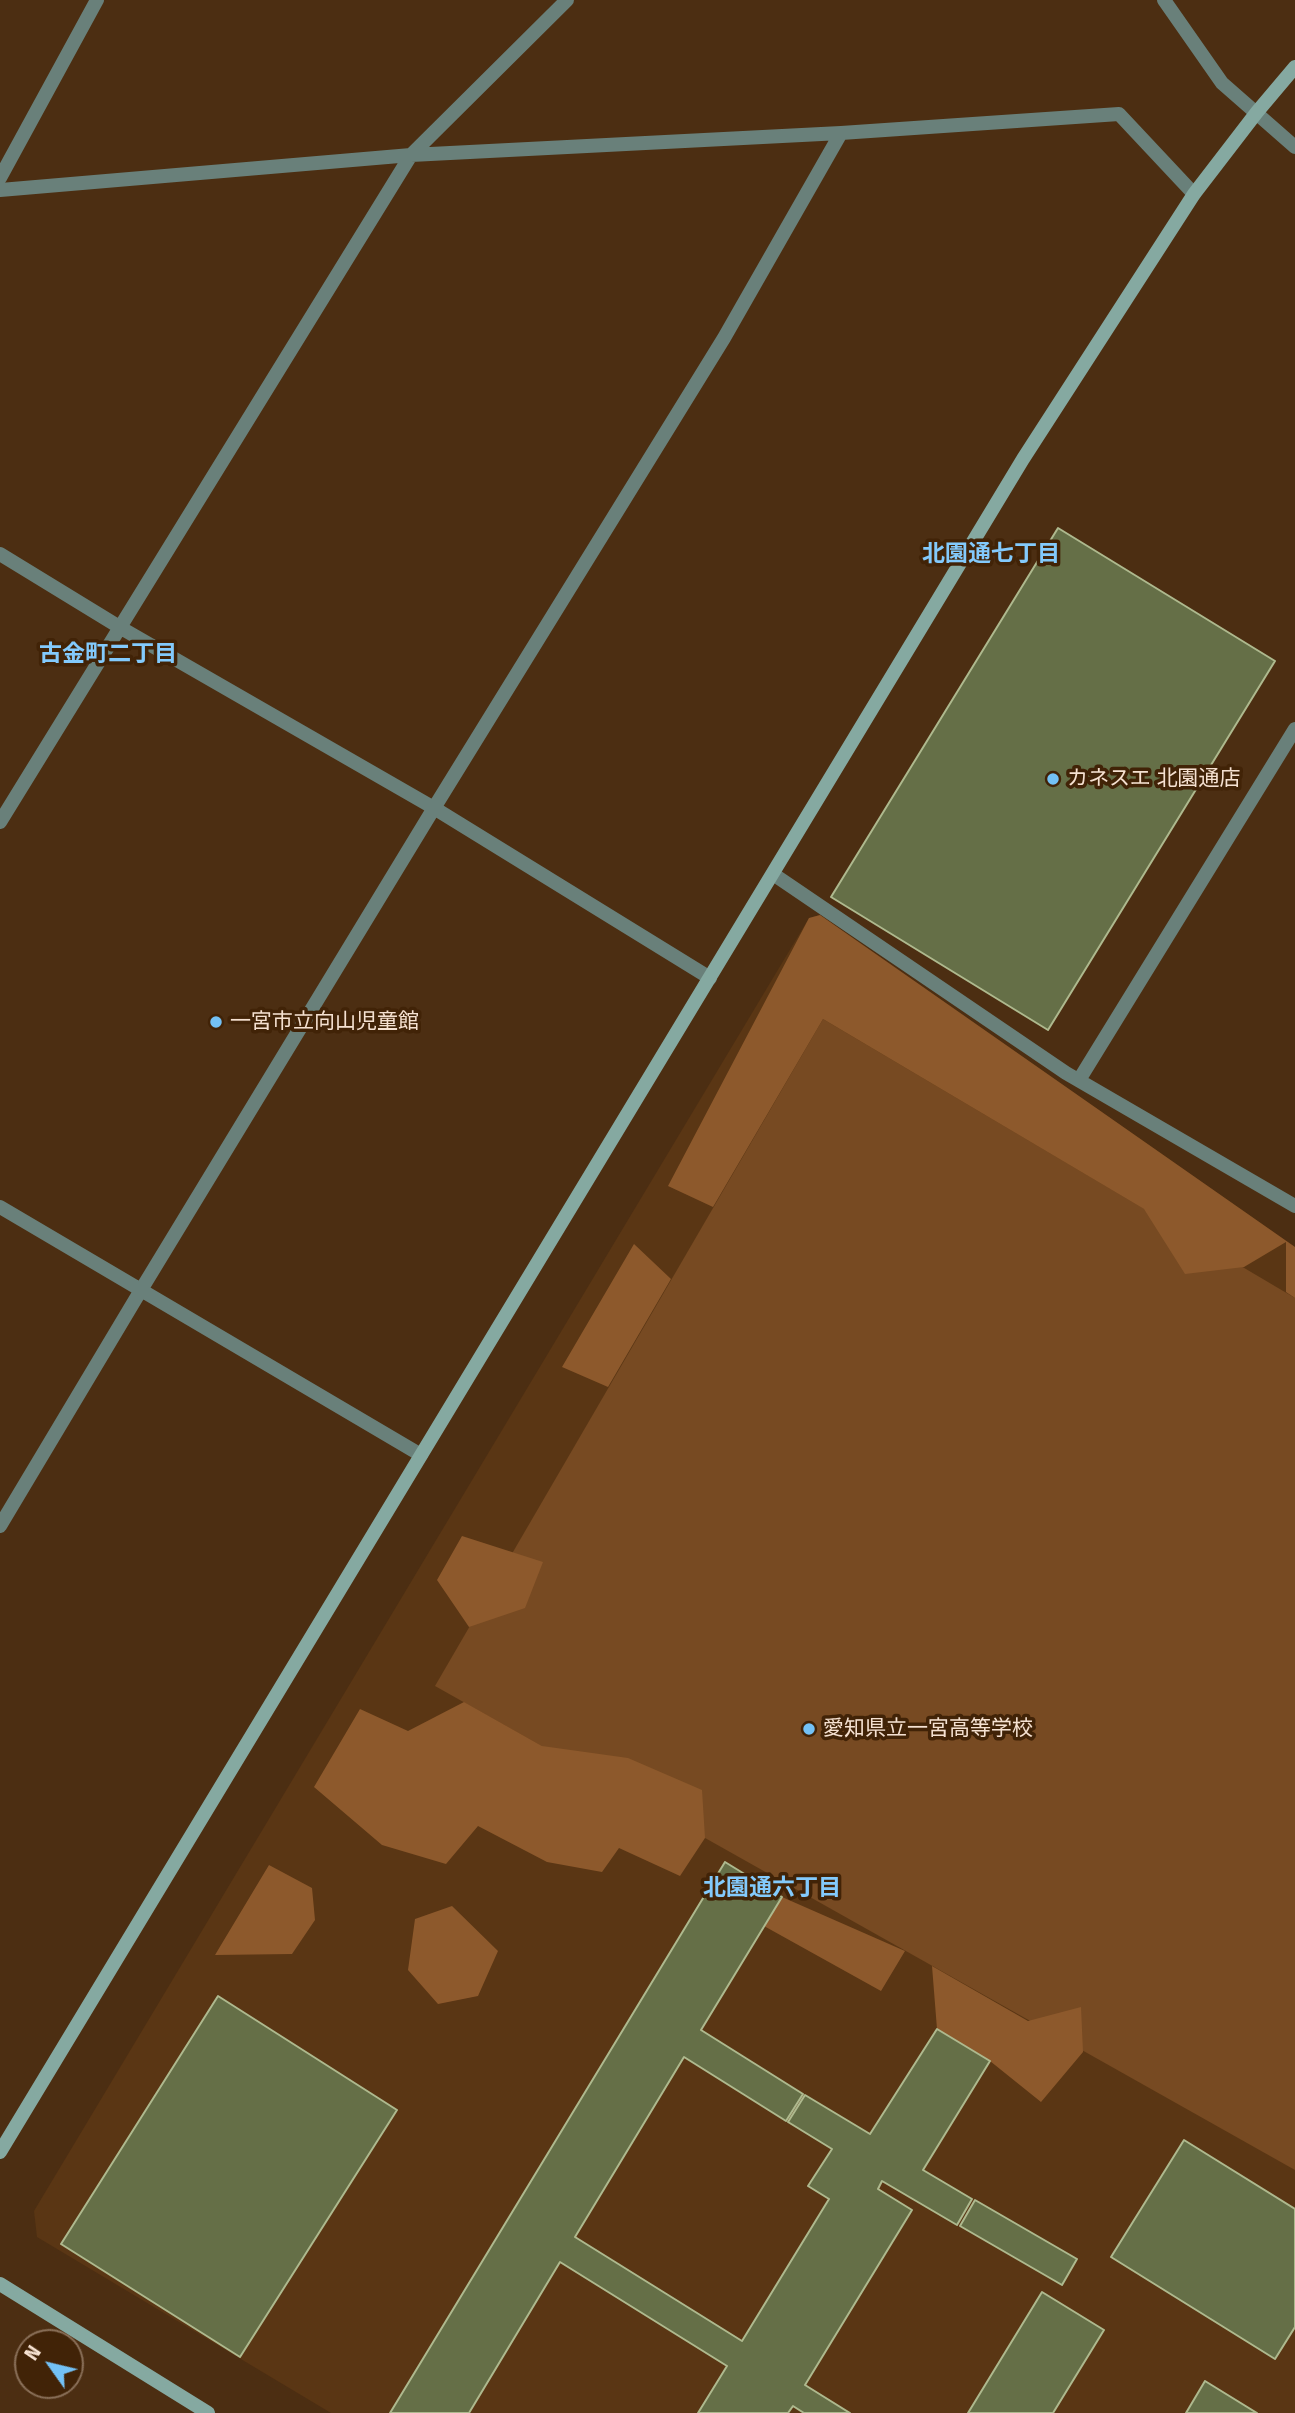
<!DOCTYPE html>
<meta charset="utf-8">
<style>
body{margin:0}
#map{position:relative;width:1295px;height:2413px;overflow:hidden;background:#4c2e12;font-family:"Fira Sans",sans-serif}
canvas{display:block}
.north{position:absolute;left:14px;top:2329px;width:70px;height:70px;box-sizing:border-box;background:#412307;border:2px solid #896f58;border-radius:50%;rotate:304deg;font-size:19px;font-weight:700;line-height:28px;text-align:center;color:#f5e1d1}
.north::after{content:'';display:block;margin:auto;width:24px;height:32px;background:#73c1f5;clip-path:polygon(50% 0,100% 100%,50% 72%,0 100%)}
</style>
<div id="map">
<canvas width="1295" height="2413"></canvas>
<div class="north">N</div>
</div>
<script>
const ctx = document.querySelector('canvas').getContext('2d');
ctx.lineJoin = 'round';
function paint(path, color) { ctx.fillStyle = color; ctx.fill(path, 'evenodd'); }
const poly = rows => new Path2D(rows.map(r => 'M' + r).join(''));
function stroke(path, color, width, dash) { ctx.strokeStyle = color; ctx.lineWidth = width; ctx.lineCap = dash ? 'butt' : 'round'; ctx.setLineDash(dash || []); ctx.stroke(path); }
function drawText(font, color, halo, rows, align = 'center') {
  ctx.font = font + ' "Fira Sans","Noto Sans JP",sans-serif'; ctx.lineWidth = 7; ctx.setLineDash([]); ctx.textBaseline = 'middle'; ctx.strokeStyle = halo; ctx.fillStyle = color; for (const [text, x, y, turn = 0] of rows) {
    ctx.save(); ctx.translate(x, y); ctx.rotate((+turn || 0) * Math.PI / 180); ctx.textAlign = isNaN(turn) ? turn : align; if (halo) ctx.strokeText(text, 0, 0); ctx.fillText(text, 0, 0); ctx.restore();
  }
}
paint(poly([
 [820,915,1295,1247,1295,2413,331,2413,37,2237,34,2211,809,918]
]), '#5a3614');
paint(poly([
 [823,1019,1295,1298,1295,2170,435,1686]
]), '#774a22');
paint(poly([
 [820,915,1295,1247,1295,1298,1286,1292,1286,1242,1244,1267,1185,1274,1144,1209,823,1019,713,1207,668,1186,809,918],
 [634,1244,671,1279,608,1387,562,1367],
 [462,1536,543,1562,525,1608,469,1627,437,1580],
 [464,1702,542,1746,628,1758,702,1790,705,1838,680,1876,619,1848,602,1872,547,1862,478,1826,446,1864,382,1845,314,1787,360,1709,408,1731],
 [269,1865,312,1888,315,1920,292,1954,215,1955],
 [782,1897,905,1951,881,1991,764,1926],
 [452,1906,498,1951,478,1996,438,2004,408,1970,415,1919],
 [932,1966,1028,2021,1081,2007,1083,2052,1041,2102,990,2061,937,2029]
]), '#8d592c');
const building = poly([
 [1058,528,1275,661,1048,1030,831,897,1058,528],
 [725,1862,782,1897,701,2030,803,2094,786,2121,684,2057,575,2237,742,2341,829,2199,808,2186,832,2149,788,2122,805,2095,870,2134,937,2029,990,2061,923,2170,972,2199,957,2225,882,2181,878,2189,912,2210,805,2385,850,2413,804,2413,793,2406,788,2413,698,2413,727,2366,560,2262,469,2413,390,2413,725,1862],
 [218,1996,397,2110,240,2357,61,2244,218,1996],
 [1184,2140,1295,2209,1295,2327,1275,2359,1111,2257,1184,2140],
 [975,2200,1077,2259,1062,2285,960,2226,975,2200],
 [1042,2292,1104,2330,1053,2413,968,2413,1042,2292],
 [1205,2381,1257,2413,1186,2413,1205,2381]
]);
paint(building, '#656f47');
stroke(building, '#aeb98e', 2);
stroke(poly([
 [1164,0,1222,83,1295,147],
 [0,178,97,0],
 [0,190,411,155,841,133,1119,114,1194,194],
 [0,554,121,628,434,808,710,978],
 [0,822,411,155,567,0],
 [773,874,1066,1073,1295,1206],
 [1079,1080,1295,729],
 [0,1207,421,1455],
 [0,1526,141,1290,434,808,724,338,841,133]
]), '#69807a', 14);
stroke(poly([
 [0,2152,1023,459,1194,194,1257,112,1295,67],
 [0,2284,208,2413]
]), '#85a9a1', 14);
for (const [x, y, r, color] of [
 [1053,779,7,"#73c1f5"],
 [216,1022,7,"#73c1f5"],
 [809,1729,7,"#73c1f5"]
]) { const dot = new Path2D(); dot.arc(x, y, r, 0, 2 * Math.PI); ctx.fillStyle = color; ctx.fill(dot); stroke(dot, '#412307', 2.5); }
drawText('21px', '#f5e1d1', '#412307', [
 ["カネスエ 北園通店",1067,779],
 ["一宮市立向山児童館",230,1022],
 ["愛知県立一宮高等学校",823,1729]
], 'left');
drawText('bold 23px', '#83cafc', '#412307', [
 ["北園通七丁目",991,555],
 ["古金町二丁目",108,655],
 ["北園通六丁目",772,1889]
]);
</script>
